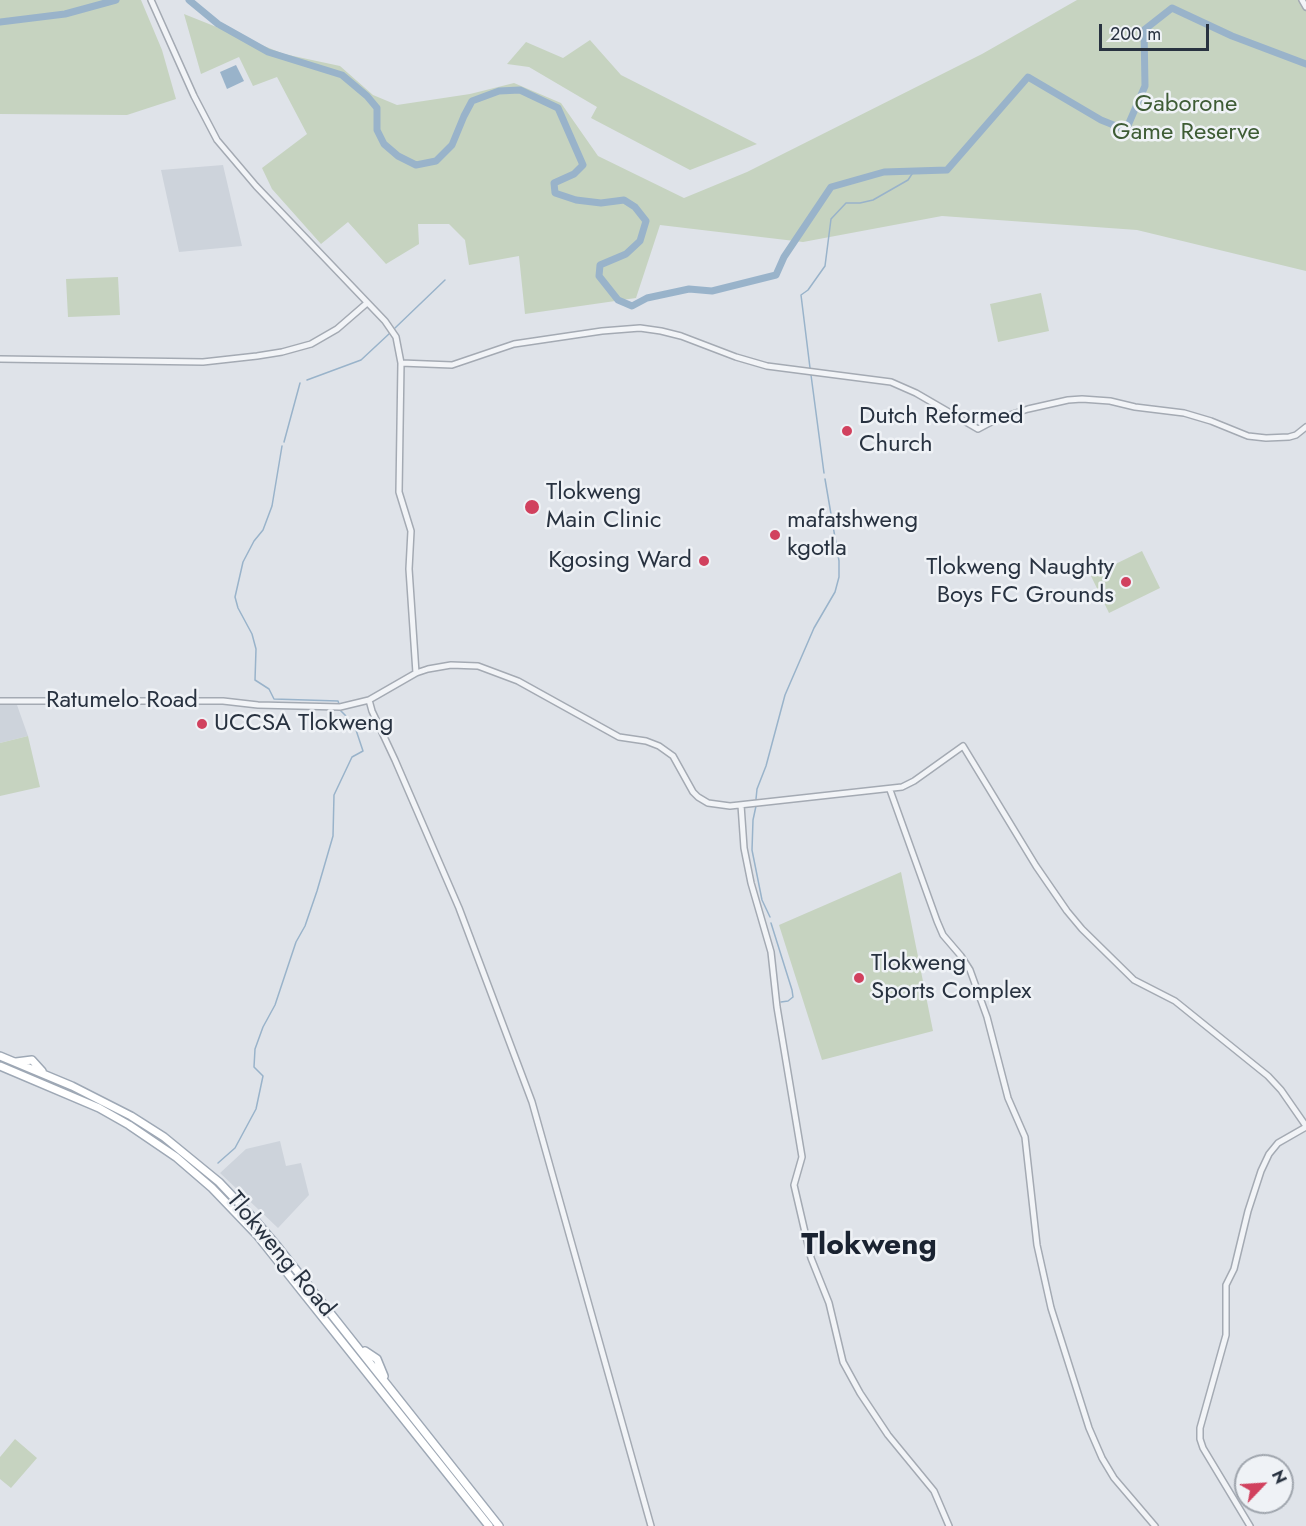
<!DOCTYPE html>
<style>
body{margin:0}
#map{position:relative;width:1306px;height:1526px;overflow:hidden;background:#dfe3e9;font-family:Jost,sans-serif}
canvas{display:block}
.north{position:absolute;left:1234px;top:1454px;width:60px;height:60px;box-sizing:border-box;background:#eff2f6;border:2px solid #9fa5ad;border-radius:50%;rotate:65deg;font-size:16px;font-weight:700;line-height:24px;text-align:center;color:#283240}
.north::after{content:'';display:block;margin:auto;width:21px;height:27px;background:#d1415e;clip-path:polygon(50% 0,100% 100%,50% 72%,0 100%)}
.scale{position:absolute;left:1099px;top:24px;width:110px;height:27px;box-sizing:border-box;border:3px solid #283240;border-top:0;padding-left:8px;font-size:18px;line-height:21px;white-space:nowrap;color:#283240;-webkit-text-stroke:4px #eff2f6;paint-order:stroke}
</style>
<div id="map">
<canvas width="1306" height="1526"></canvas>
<div class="north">N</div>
<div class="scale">200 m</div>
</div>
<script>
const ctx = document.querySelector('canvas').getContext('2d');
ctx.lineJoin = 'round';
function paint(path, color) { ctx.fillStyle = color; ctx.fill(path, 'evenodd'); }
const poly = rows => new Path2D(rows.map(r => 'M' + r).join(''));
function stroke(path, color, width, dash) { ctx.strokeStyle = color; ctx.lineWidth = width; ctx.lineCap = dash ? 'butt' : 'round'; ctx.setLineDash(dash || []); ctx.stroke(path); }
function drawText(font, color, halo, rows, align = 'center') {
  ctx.font = font + ' Jost,sans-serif'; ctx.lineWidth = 5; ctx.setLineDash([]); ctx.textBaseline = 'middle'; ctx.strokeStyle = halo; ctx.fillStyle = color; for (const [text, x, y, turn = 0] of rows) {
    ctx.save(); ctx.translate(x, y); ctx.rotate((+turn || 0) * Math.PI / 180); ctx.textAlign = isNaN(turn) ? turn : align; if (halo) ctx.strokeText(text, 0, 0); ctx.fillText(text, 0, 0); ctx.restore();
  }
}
paint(poly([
 [223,165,242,246,179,252,161,170],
 [0,705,17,705,28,736,0,743],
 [280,1141,286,1166,301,1163,309,1195,278,1228,220,1173,246,1149]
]), '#cdd3db');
paint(poly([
 [0,0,141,0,162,50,176,99,127,115,0,114],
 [1077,0,1306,0,1306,271,1137,230,942,216,803,242,660,225,636,298,525,314,519,256,469,265,465,240,449,224,418,224,419,244,386,264,348,222,321,244,272,189,262,168,307,134,277,77,253,86,239,57,201,74,184,14,284,54,340,66,373,95,397,105,470,94,514,83,561,103,598,156,684,198,747,172,982,54],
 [590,40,621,75,757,144,690,170,591,118,597,107,529,67,507,64,526,42,563,58],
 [118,277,120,315,68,317,66,279],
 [1041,293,1049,331,998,342,990,304],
 [1142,551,1160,588,1109,613,1091,576],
 [28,736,40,787,0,796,0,743],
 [901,872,933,1031,822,1060,779,925],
 [15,1439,37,1458,11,1488,0,1479,0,1457]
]), '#c6d3c0');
paint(poly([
 [236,65,244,81,227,89,220,72]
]), '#99b3ca');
stroke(poly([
 [395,328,445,280],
 [810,368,801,295,808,290,825,266,831,219,846,203,860,203,873,200,908,180,914,171],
 [811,375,824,473],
 [307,380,361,360,390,333],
 [284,442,300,383],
 [282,446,272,506,263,530,254,541,243,562,235,597,238,608,252,634,256,649,255,680,269,689,274,699,338,701,339,704],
 [756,799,757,789,766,766,785,695,814,628,835,592,839,577,839,561,825,479],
 [756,806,753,820,752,850,762,900,770,917],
 [771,923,792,990,793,997,788,1001,781,1002],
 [218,1163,235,1148,256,1109,263,1076,254,1067,255,1049,263,1027,275,1005,296,942,305,926,317,891,333,836,334,795,352,757,363,751,354,724,340,710]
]), '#99b3ca', 1.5);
stroke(poly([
 [189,0,218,24,268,52,342,75,367,96,377,108,377,130,384,144,398,156,416,165,436,161,452,145,464,116,472,101,499,91,520,90,558,108,583,165,574,174,554,183,555,193,576,200,601,203,624,200,635,207,646,221,640,241,626,254,600,265,599,276,618,300,632,306,647,298,689,289,712,291,776,275,784,257,831,187,884,172,947,170,1028,77,1101,120,1126,130,1145,86,1144,30,1172,8,1232,36,1306,64],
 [0,22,65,14,116,0]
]), '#99b3ca', 7);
const minor = poly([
 [151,0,194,96,217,140,256,186,385,321,396,337,401,363,399,492,411,531,409,569,416,673],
 [1302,0,1306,7],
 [0,359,203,362,257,356,282,352,311,344,337,329,367,303],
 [401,363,452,365,514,344,602,331,640,328,661,331,681,336,736,357,767,366,891,382,916,393,978,429,995,420,1028,409,1068,400,1082,399,1110,401,1135,407,1184,413,1211,421,1248,436,1266,438,1289,437,1296,435,1306,427],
 [369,700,372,711,395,760,459,908,532,1102,651,1526],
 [0,701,223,701,258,705,340,707,369,700,416,673,428,669,451,665,478,666,518,681,619,737,646,741,659,746,673,756,693,792,698,797,708,803,730,806,902,787,914,781,963,746,1036,866,1067,911,1082,929,1134,980,1175,1001,1268,1076,1281,1090,1306,1126],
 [890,790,937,921,943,935,961,956,970,970,987,1017,1008,1098,1025,1137,1037,1245,1051,1308,1089,1428,1102,1458,1114,1478,1155,1526],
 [741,805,744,848,751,883,771,952,777,1007,802,1157,794,1185,811,1258,829,1303,843,1362,860,1393,888,1435,934,1491,949,1526],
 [1250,1526,1203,1448,1200,1439,1200,1428,1226,1335,1226,1285,1234,1269,1248,1211,1261,1171,1269,1154,1278,1143,1306,1127]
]);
const major = poly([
 [0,1056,72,1086,131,1116,164,1137,219,1182,255,1220,278,1247,499,1526],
 [16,1062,32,1060,42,1071],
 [0,1066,99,1108,129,1125,176,1157,212,1188,257,1235,489,1526],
 [365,1351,377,1359,384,1376]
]);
stroke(minor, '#a4aab3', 8);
stroke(major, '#9ea8b5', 10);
stroke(minor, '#f2f4f7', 5);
stroke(major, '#fff', 7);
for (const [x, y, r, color] of [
 [847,431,6,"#d1415e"],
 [532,507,8,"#d1415e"],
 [775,535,6,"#d1415e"],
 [704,561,6,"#d1415e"],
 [1126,582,6,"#d1415e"],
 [202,724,6,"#d1415e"],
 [859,978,6,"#d1415e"]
]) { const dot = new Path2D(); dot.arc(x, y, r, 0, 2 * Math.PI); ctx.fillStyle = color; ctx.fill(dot); stroke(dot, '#eff2f6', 2); }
drawText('24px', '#3e5c35', '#eff2f6', [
 ["Gaborone",1186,105],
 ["Game Reserve",1186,133]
]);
drawText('24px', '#283240', '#eff2f6', [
 ["Dutch Reformed",859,417],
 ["Church",859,445],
 ["Tlokweng",546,493],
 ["Main Clinic",546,521],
 ["mafatshweng",787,521],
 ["kgotla",787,549],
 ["Kgosing Ward",692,561,"right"],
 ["Tlokweng Naughty",1114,568,"right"],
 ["Boys FC Grounds",1114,596,"right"],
 ["UCCSA Tlokweng",214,724],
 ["Tlokweng",871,964],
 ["Sports Complex",871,992]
], 'left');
drawText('24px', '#283240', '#eff2f6', [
 ["Ratumelo Road",122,701],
 ["Tlokweng Road",280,1255,50]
]);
drawText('bold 30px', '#1a2331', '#eff2f6', [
 ["Tlokweng",869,1247]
]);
</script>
